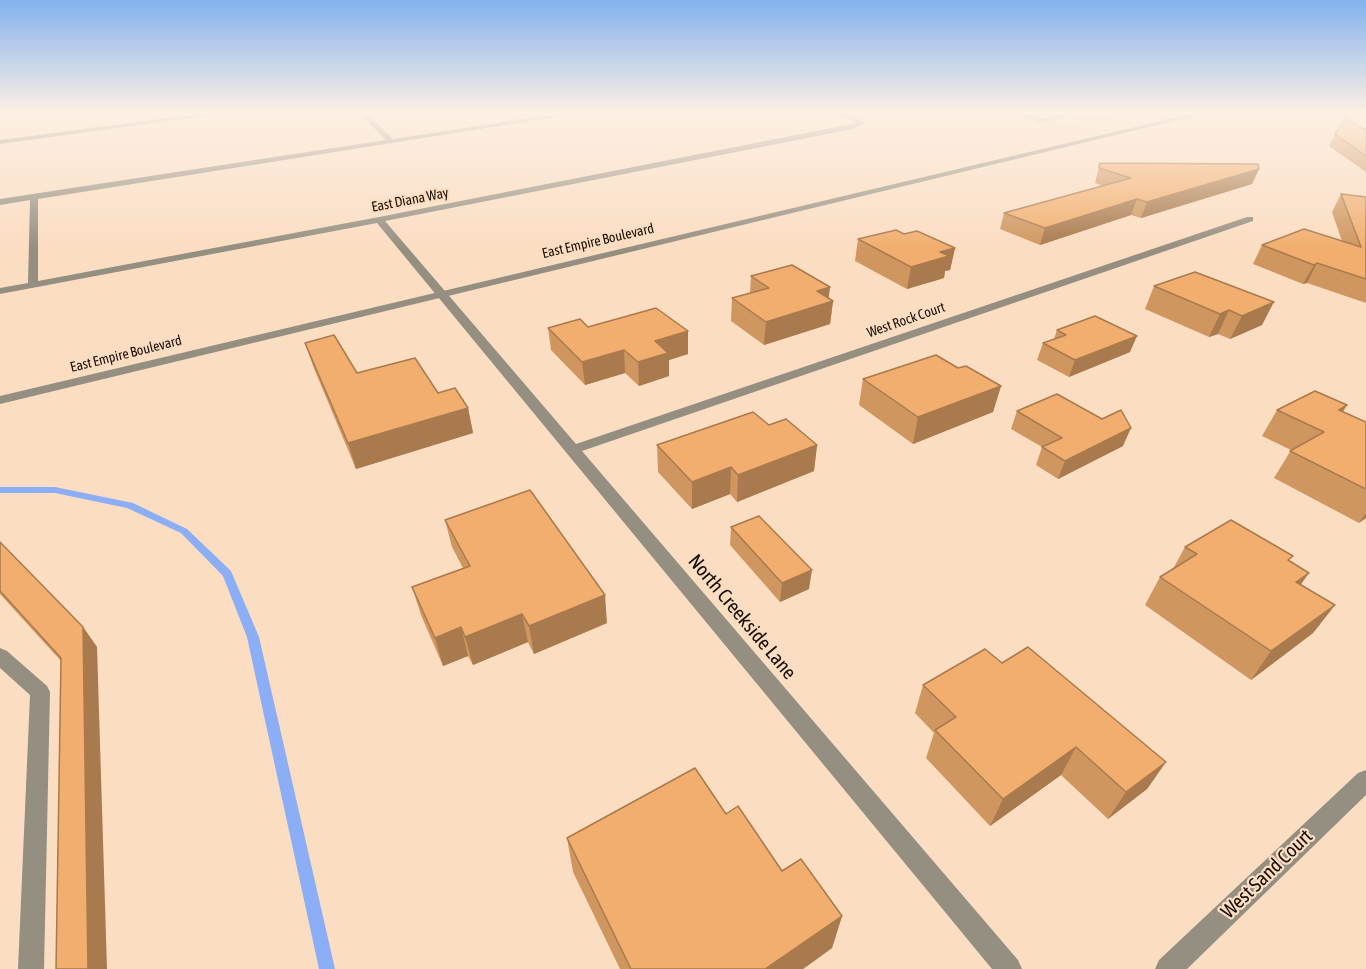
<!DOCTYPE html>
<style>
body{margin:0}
canvas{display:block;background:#fbddc2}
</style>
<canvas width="1366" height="969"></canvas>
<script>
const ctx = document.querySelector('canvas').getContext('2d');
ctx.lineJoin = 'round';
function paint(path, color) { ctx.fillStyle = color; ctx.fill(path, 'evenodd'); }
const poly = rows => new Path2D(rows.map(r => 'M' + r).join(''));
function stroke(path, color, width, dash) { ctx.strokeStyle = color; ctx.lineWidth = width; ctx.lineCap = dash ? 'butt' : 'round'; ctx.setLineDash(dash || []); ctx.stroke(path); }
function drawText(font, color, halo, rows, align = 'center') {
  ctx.font = font + ' "Asap Condensed",sans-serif'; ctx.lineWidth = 4.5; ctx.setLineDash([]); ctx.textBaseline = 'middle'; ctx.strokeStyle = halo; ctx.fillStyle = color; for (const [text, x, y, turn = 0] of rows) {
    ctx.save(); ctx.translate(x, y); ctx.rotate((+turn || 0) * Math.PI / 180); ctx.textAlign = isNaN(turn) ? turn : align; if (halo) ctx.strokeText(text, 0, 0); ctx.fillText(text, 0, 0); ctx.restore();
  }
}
paint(poly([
 [997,113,1144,113,1061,132]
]), '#f4d0b0');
paint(poly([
 [0,487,55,487,133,503,187,529,231,571,259,637,335,969,319,969,247,637,223,576,181,533,127,508,55,493,0,493,0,487]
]), '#8baef7');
paint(poly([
 [0,648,7,651,47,686,50,692,44,969,18,969,30,695,0,668,0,648]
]), '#948f81');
paint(poly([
 [206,113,227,113,0,144,0,140,206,113],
 [359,113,366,113,393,139,563,113,581,113,38,199,38,281,379,217,857,123,836,113,845,113,864,122,864,124,853,129,385,221,576,444,1247,217,1253,217,1253,221,582,451,1018,960,1022,969,992,969,377,223,0,294,0,288,28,283,30,200,0,205,0,199,386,140,359,113],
 [1014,113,1025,113,1042,119,1066,113,1078,113,1042,123,1014,113],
 [1366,770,1366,795,1187,969,1155,969,1159,960,1358,773,1366,770]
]), '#948f81');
paint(poly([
 [1194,113,1207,113,0,404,0,396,1194,113]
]), '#948f81');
paint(poly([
 [1366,128,1366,172,1329,146,1335,134],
 [1100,163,1259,169,1252,184,1141,218,1131,215,1040,245,1000,229,1004,213,1103,186,1095,183],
 [1341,194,1366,197,1366,303,1307,283,1303,284,1253,264,1262,245,1342,241,1332,212],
 [904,234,955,248,950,270,945,271,944,278,907,289,855,261,858,239],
 [1195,272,1262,325,1230,339,1218,334,1209,337,1145,309,1154,286],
 [751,276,830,287,828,298,833,301,830,324,764,345,731,321,732,298,750,293],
 [588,327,688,354,669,360,669,376,639,386,625,373,585,385,551,350,548,328],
 [1057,330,1130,352,1069,377,1037,360,1043,343,1054,339],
 [305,343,357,373,438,393,468,408,473,433,356,469,313,366],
 [958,368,1001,386,993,412,913,444,859,405,863,379],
 [1277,410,1343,412,1366,422,1366,518,1359,523,1274,478,1291,450,1262,436],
 [1017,411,1123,446,1058,479,1036,465,1042,447,1011,429],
 [769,425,817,445,814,471,737,502,730,494,692,509,658,472,657,445],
 [445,520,607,623,534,654,528,642,473,665,468,656,443,666,421,615,412,587,463,568,452,547],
 [731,527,809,589,780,602,730,545],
 [0,542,83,627,97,647,61,661,0,594],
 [1185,547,1290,562,1301,585,1335,605,1313,633,1251,680,1145,605,1160,577,1173,569],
 [1002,663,1166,762,1147,789,1108,819,1061,775,990,826,926,758,934,733,915,713,923,685],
 [726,814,782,871,842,916,832,948,803,969,620,969,573,872,567,838]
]), '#cf965f');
paint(poly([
 [1259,169,1252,184,1141,218,1147,202],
 [1137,199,1131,215,1040,245,1045,228],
 [955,248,950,270,945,271,944,278,907,289,911,267,940,252],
 [1317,263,1307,283,1303,284,1314,265],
 [830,287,828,303,833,301,830,324,764,345,766,322,817,291],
 [1274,302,1262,325,1230,339,1242,316],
 [1229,310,1218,334,1209,337,1220,314],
 [688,331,688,354,669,360,669,376,639,386,638,362,655,341],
 [1137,336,1130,352,1069,377,1075,360],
 [624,350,625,373,585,385,582,362],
 [1001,386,993,412,913,444,918,417],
 [1347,405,1331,431,1339,410],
 [468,408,473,433,356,469,348,443],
 [1131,428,1123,446,1058,479,1065,461],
 [817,445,814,471,737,502,738,475],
 [731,467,730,494,692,509,692,482],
 [1366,513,1366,518,1359,523],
 [812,570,809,589,780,602,782,583],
 [1309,573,1289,601,1296,582],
 [605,595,607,623,534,654,529,626],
 [1335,605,1313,633,1251,680,1271,651],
 [522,614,528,642,473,665,465,637],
 [83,627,97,647,107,969,88,969],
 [461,627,468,656,443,666,435,638],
 [1076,747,1061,775,990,826,1003,799],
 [1166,762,1147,789,1108,819,1126,792],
 [842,916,832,948,803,969,765,969]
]), '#a97a4d');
const building = poly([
 [1346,118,1363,129,1366,128,1366,156,1335,134,1346,118],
 [1100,163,1258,164,1259,169,1147,202,1137,199,1045,228,1004,213,1131,178,1099,168,1100,163],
 [1341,194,1366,197,1366,279,1317,263,1314,265,1262,245,1304,229,1361,247,1341,194],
 [896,230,904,234,917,231,955,248,940,252,949,256,911,267,858,239,896,230],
 [792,265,830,287,817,291,833,301,766,322,732,298,769,288,751,276,792,265],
 [1195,272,1274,302,1242,316,1229,310,1220,314,1154,286,1195,272],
 [656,308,688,331,655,341,668,353,638,362,624,350,582,362,548,328,580,319,588,327,656,308],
 [1095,316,1137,336,1075,360,1043,343,1066,335,1057,330,1095,316],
 [334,335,357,373,415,358,438,393,455,388,468,408,348,443,305,343,334,335],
 [936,355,958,368,966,366,1001,386,918,417,863,379,936,355],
 [1315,391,1347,405,1339,410,1366,422,1366,489,1290,451,1324,432,1277,410,1315,391],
 [1057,394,1102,419,1121,410,1131,428,1065,461,1042,447,1062,438,1017,411,1057,394],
 [753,412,769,425,786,419,817,445,738,475,731,467,692,482,657,445,753,412],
 [530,490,605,595,529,626,522,614,465,637,461,627,435,638,412,587,470,566,445,520,530,490],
 [759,516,812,570,782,583,731,527,759,516],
 [1231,520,1293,556,1288,560,1309,573,1296,582,1335,605,1271,651,1160,577,1197,554,1185,547,1231,520],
 [0,542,83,627,88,969,56,969,61,658,0,591,0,542],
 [1028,647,1166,762,1126,792,1076,747,1003,799,935,730,956,717,923,685,985,649,1002,663,1028,647],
 [695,768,726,814,738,806,782,871,801,859,842,916,765,969,631,969,567,838,695,768]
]);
paint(building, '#f1ae6e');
stroke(building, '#a97a4d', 1.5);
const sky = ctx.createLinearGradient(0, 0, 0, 249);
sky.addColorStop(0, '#83b2ee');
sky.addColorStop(0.45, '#fdf0e4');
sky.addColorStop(1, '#fdf0e400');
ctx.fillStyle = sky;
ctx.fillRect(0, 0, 1366, 249);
drawText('14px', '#190f06', '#fbddc2', [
 ["East Diana Way",410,200,-11],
 ["East Empire Boulevard",598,241,-13],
 ["West Rock Court",906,320,-19],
 ["East Empire Boulevard",126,354,-14]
]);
drawText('20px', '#190f06', '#fbddc2', [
 ["North Creekside Lane",742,617,50],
 ["West Sand Court",1267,874,-44]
]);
</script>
